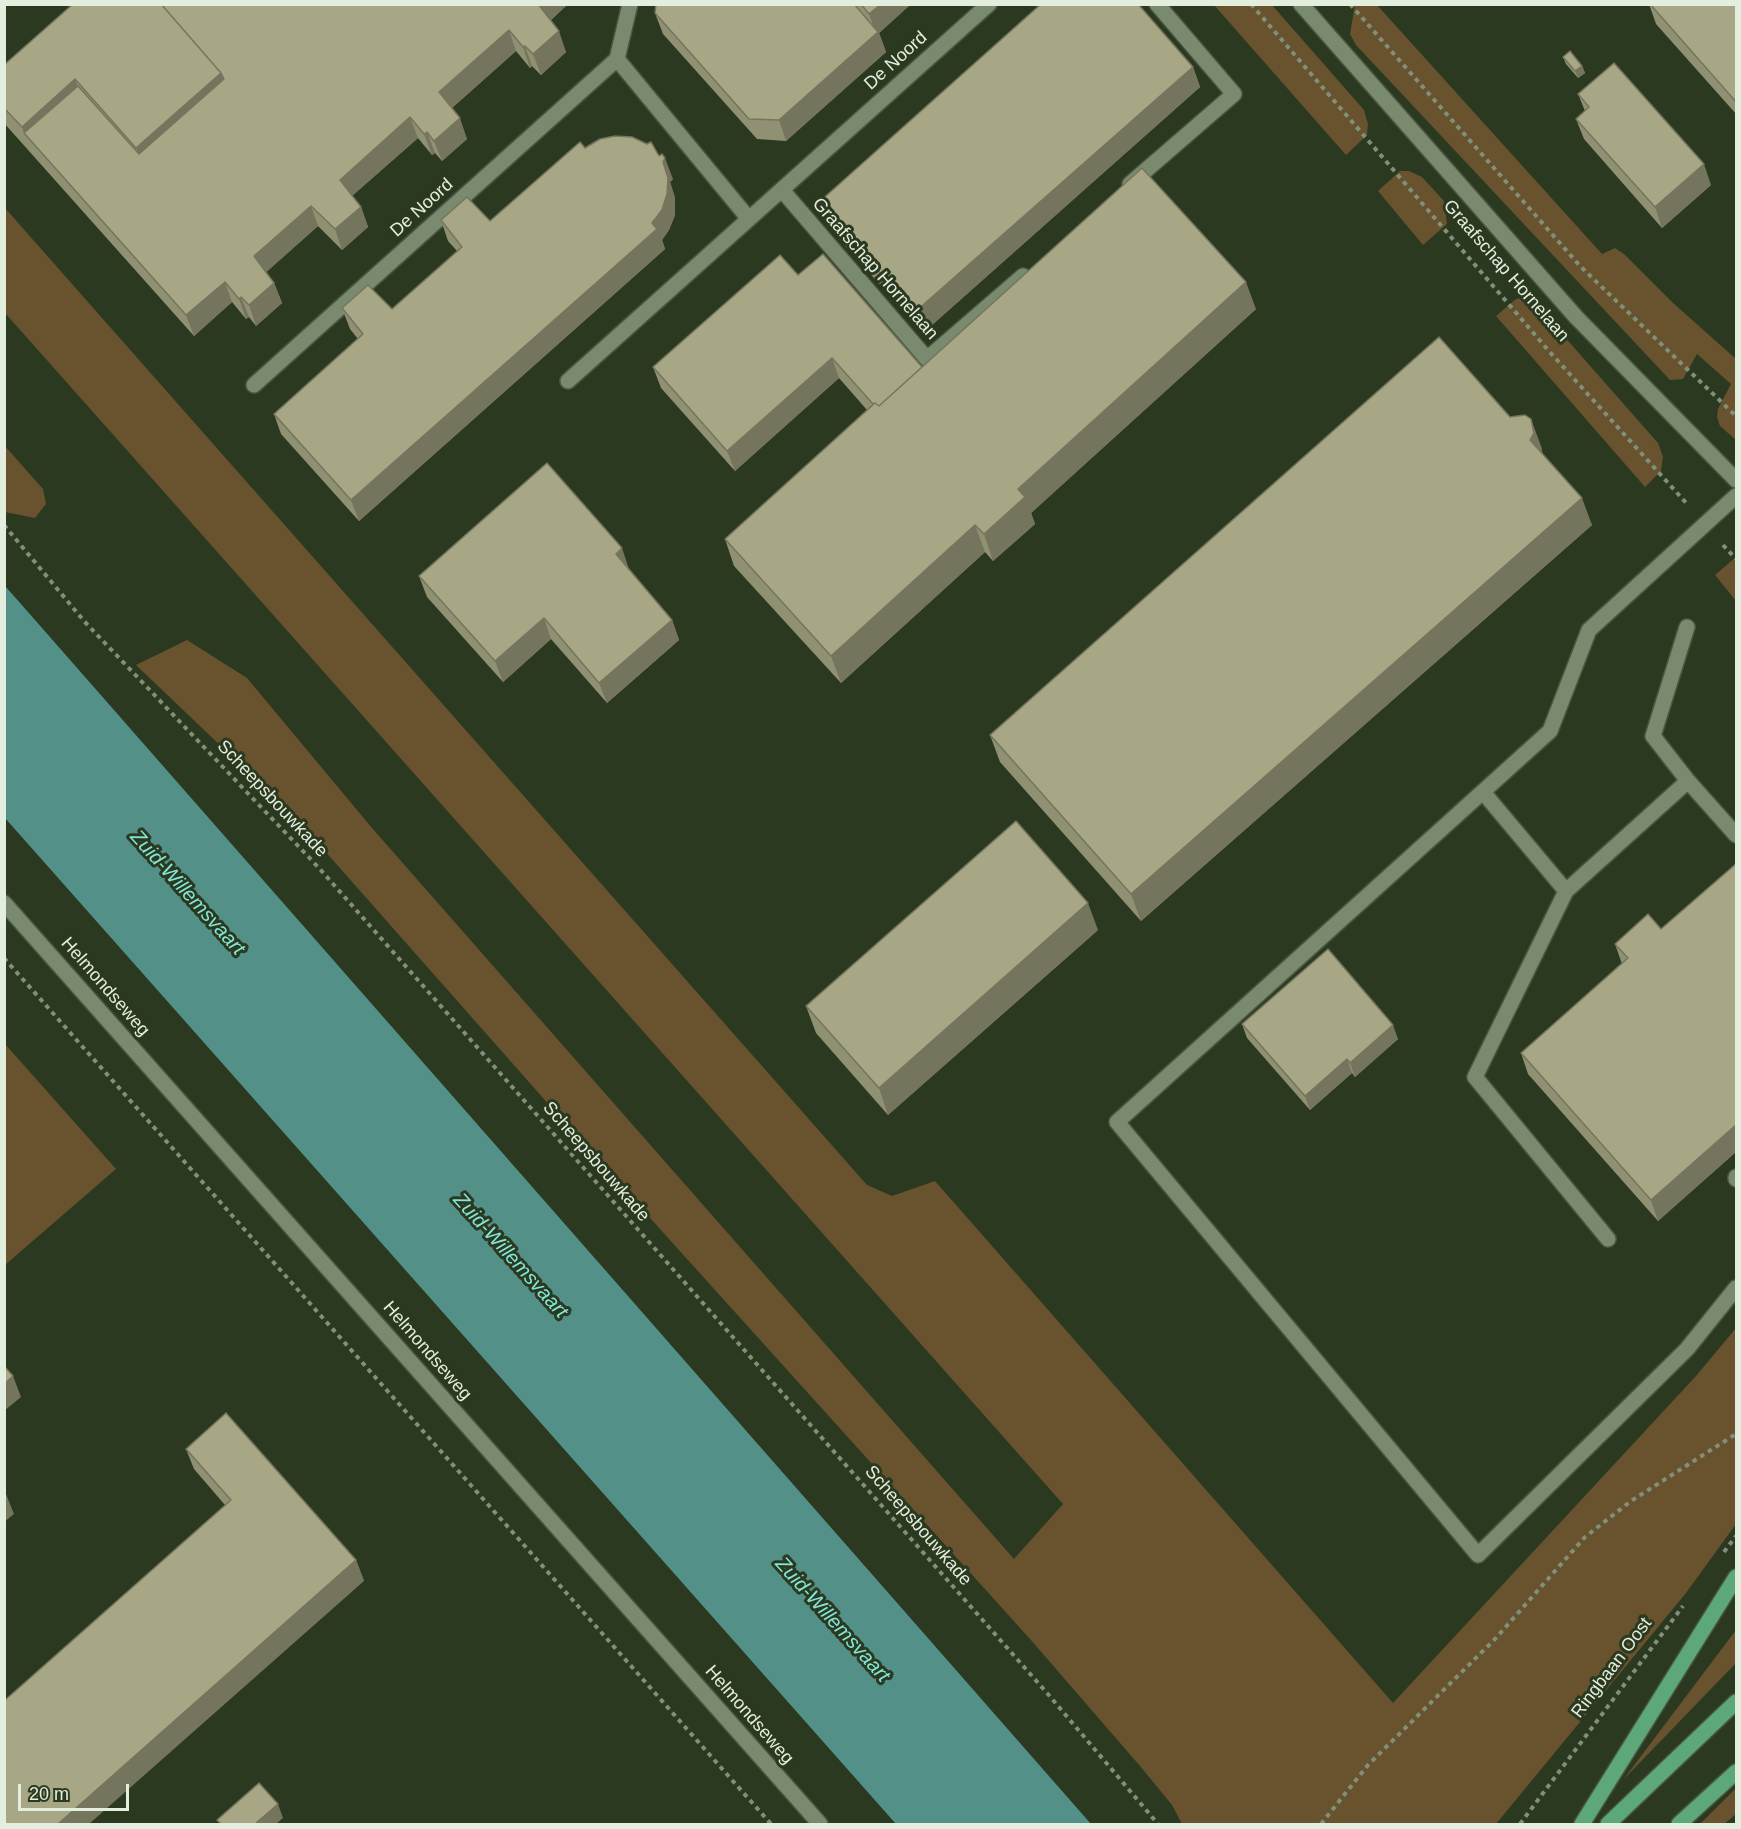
<!DOCTYPE html>
<style>
body{margin:0}
#map{position:relative;width:1741px;height:1829px;overflow:hidden;background:#2b3920;font-family:Arial,sans-serif}
canvas{display:block}
.frame{position:absolute;inset:0;border:6px solid #e4eede;pointer-events:none}
.scale{position:absolute;left:18px;top:1784px;width:111px;height:27px;box-sizing:border-box;border:3px solid #e4eede;border-top:0;padding-left:8px;font-size:18px;line-height:21px;white-space:nowrap;color:#e4eede;-webkit-text-stroke:4px #2b3920;paint-order:stroke}
</style>
<div id="map">
<canvas width="1741" height="1829"></canvas>
<div class="frame"></div>
<div class="scale">20 m</div>
</div>
<script>
const ctx = document.querySelector('canvas').getContext('2d');
ctx.lineJoin = 'round';
function paint(path, color) { ctx.fillStyle = color; ctx.fill(path, 'evenodd'); }
const poly = rows => new Path2D(rows.map(r => 'M' + r).join(''));
function stroke(path, color, width, dash) { ctx.strokeStyle = color; ctx.lineWidth = width; ctx.lineCap = dash ? 'butt' : 'round'; ctx.setLineDash(dash || []); ctx.stroke(path); }
function drawText(font, color, halo, rows, align = 'center') {
  ctx.font = font + ' Arial,sans-serif'; ctx.lineWidth = 6; ctx.setLineDash([]); ctx.textBaseline = 'middle'; ctx.strokeStyle = halo; ctx.fillStyle = color; for (const [text, x, y, turn = 0] of rows) {
    ctx.save(); ctx.translate(x, y); ctx.rotate((+turn || 0) * Math.PI / 180); ctx.textAlign = isNaN(turn) ? turn : align; if (halo) ctx.strokeText(text, 0, 0); ctx.fillText(text, 0, 0); ctx.restore();
  }
}
paint(poly([
 [1214,5,1272,5,1364,110,1368,124,1367,135,1346,155],
 [1355,5,1377,5,1602,254,1615,248,1624,254,1673,303,1736,359,1736,440,1720,426,1717,417,1718,409,1731,384,1697,354,1683,379,1670,380,1356,45,1350,34],
 [1400,171,1409,171,1422,177,1444,201,1447,224,1423,245,1378,191],
 [5,208,867,1185,892,1196,935,1181,1393,1703,1696,1376,1736,1328,1736,1524,1686,1593,1496,1824,1182,1824,1172,1805,1140,1766,1030,1639,604,1167,293,815,136,665,187,640,247,678,372,828,1014,1559,1063,1504,5,313],
 [1522,298,1533,301,1658,443,1663,457,1661,471,1645,487,1496,316,1516,299],
 [4,445,43,489,46,504,35,518,5,512],
 [1736,557,1736,601,1715,575],
 [5,1044,116,1169,5,1265,4,1265],
 [1736,1630,1736,1663,1623,1780],
 [1736,1788,1736,1814,1724,1824,1700,1824]
]), '#68532e');
paint(poly([
 [5,586,21,604,1091,1824,896,1824,5,818]
]), '#529088');
const lane = poly([
 [1130,184,1234,94,1157,4],
 [782,190,927,359,1023,276],
 [1736,496,1589,630,1550,731,1117,1122,1478,1555,1687,1349,1736,1288],
 [1687,627,1653,736,1688,781],
 [1483,792,1566,891,1475,1077,1608,1239],
 [1566,891,1688,781,1736,835],
 [1736,1177,1736,1179]
]);
const street = poly([
 [1301,4,1576,317,1736,480],
 [617,59,749,219],
 [568,381,989,4],
 [254,385,617,59,630,4],
 [4,903,820,1824]
]);
const primary = poly([
 [1582,1824,1736,1577],
 [1608,1824,1736,1702],
 [1679,1824,1736,1772]
]);
stroke(lane, '#495640', 18);
stroke(street, '#495640', 18);
stroke(primary, '#495640', 18);
stroke(poly([
 [1251,4,1548,350,1688,505],
 [1350,4,1580,266,1736,416],
 [4,525,84,621,319,868,1047,1693,1158,1824],
 [1723,545,1736,559],
 [4,958,771,1824],
 [1724,1552,1736,1536],
 [1321,1824,1368,1765,1496,1638,1585,1537,1631,1501,1736,1434],
 [1520,1824,1683,1606]
]), '#828f7a', 4, [4.5, 4.5]);
stroke(lane, '#798a6e', 15);
stroke(street, '#798a6e', 15);
stroke(primary, '#5ca87b', 15);
paint(poly([
 [73,4,568,4,550,21,566,52,541,75,532,66,530,68,516,51,452,108,467,139,442,161,435,153,432,155,418,138,352,196,361,207,368,227,342,250,318,226,266,272,274,283,282,303,256,326,249,317,246,319,232,302,194,336,4,123,4,65],
 [656,4,911,4,879,33,886,52,786,141,757,139,663,34,655,13],
 [1649,4,1737,4,1737,115,1656,24],
 [1563,57,1582,66,1585,73,1578,78,1566,64],
 [1193,67,1200,87,923,333,825,223,818,203],
 [1578,94,1711,185,1662,228,1584,139,1576,119,1585,111],
 [585,148,673,179,670,182,675,198,675,215,669,230,662,240,665,249,359,521,281,434,274,414,358,339,350,329,342,308,392,309,457,251,448,241,441,220,490,221],
 [798,275,922,367,1256,309,1031,513,1035,524,993,561,985,552,841,683,734,566,725,539,867,410,839,378,735,471,661,388,653,367],
 [1541,446,1542,454,1592,525,1141,921,1000,762,990,735],
 [629,569,672,620,679,640,607,703,551,639,503,682,427,597,419,576],
 [1737,863,1737,1151,1658,1221,1528,1074,1521,1053,1622,964,1615,944,1661,929],
 [1098,930,888,1115,816,1033,806,1006],
 [1242,1024,1398,1039,1355,1077,1352,1073,1310,1110,1247,1038],
 [186,1449,356,1560,364,1581,225,1505,194,1469]
]), '#909073');
paint(poly([
 [538,4,568,4,545,25],
 [881,4,911,4,879,33,886,52,786,141,779,120,876,34,869,14],
 [509,30,516,51,447,112,439,92],
 [559,31,566,52,541,75,533,54],
 [525,46,532,66,530,68,523,47],
 [1582,66,1585,73,1578,78,1575,71],
 [1193,67,1200,87,923,333,915,312],
 [221,73,231,100,146,175,136,148],
 [75,79,85,106,24,133,22,127],
 [410,117,418,138,347,200,340,180],
 [460,118,467,139,442,161,434,141],
 [427,132,435,153,432,155,424,134],
 [665,158,673,179,670,182,675,198,675,215,669,230,662,240,665,249,359,521,351,500,652,223,663,162],
 [1704,164,1711,185,1662,228,1655,207],
 [311,206,318,226,261,277,254,256],
 [361,207,368,227,342,250,335,229],
 [225,282,232,302,194,336,186,315],
 [1246,282,1256,309,1031,513,1035,524,993,561,984,534,1018,489],
 [274,283,282,303,256,326,249,305],
 [241,297,249,317,246,319,239,299],
 [832,358,839,378,735,471,727,451],
 [1531,419,1541,446,1544,460,1530,440],
 [1582,498,1592,525,1141,921,1131,894],
 [975,525,985,552,841,683,831,656],
 [622,548,629,569,623,575,616,554],
 [544,618,551,639,503,682,495,661],
 [672,620,679,640,607,703,599,683],
 [1088,903,1098,930,888,1115,879,1088],
 [1393,1025,1398,1039,1355,1077,1350,1063],
 [1347,1059,1352,1073,1310,1110,1305,1096],
 [1737,1124,1737,1151,1658,1221,1651,1200],
 [13,1376,21,1397,4,1411,4,1384],
 [6,1494,14,1514,4,1522,4,1495],
 [356,1560,364,1581,89,1824,58,1824],
 [278,1804,283,1818,276,1824,255,1824]
]), '#75755e');
const building = poly([
 [73,4,161,4,221,73,136,148,75,79,22,127,4,108,4,65,73,4],
 [161,4,538,4,559,31,533,54,525,46,523,47,509,30,439,92,460,118,434,141,427,132,424,134,410,117,340,180,361,207,335,229,311,206,254,256,274,283,249,305,241,297,239,299,225,282,186,315,24,133,78,86,139,154,224,79,221,73,161,4],
 [656,4,854,4,878,32,779,120,749,119,655,13,656,4],
 [861,4,881,4,869,14,861,4],
 [1041,4,1138,4,1193,67,915,312,818,203,1041,4],
 [1650,4,1737,4,1737,103,1650,4],
 [1570,51,1582,66,1575,71,1563,57,1570,51],
 [1614,63,1704,164,1655,207,1576,119,1589,107,1578,94,1614,63],
 [615,136,632,137,647,144,651,142,659,156,662,154,665,158,663,162,668,178,667,194,662,210,652,223,657,229,351,500,274,414,363,334,342,308,368,285,392,309,462,247,441,220,467,197,490,221,580,142,585,148,600,139,615,136],
 [1142,168,1246,282,1018,489,1025,497,984,534,975,525,831,656,725,539,875,403,879,406,1142,168],
 [823,254,922,367,879,406,875,403,873,404,832,358,727,451,653,367,780,255,798,275,823,254],
 [1439,337,1510,417,1525,415,1531,419,1534,433,1530,440,1582,498,1131,894,990,735,1439,337],
 [547,463,622,548,616,554,672,620,599,683,544,618,495,661,419,576,547,463],
 [1016,821,1088,903,879,1088,806,1006,1016,821],
 [1737,863,1737,1124,1651,1200,1521,1053,1628,958,1615,944,1648,914,1661,929,1737,863],
 [1328,949,1393,1025,1350,1063,1347,1059,1305,1096,1242,1024,1328,949],
 [4,1366,13,1376,4,1384,4,1366],
 [226,1413,356,1560,58,1824,4,1824,4,1701,231,1500,186,1449,226,1413],
 [259,1783,278,1804,255,1824,221,1824,217,1820,259,1783]
]);
paint(building, '#a7a786');
stroke(building, '#75755e', 1.5);
drawText('18px', '#e4eede', '#2b3920', [
 ["De Noord",896,61,-42],
 ["De Noord",422,208,-42],
 ["Graafschap Hornelaan",875,269,49],
 ["Graafschap Hornelaan",1506,271,49],
 ["Scheepsbouwkade",272,799,47],
 ["Helmondseweg",105,987,49],
 ["Scheepsbouwkade",596,1162,49],
 ["Helmondseweg",427,1351,49],
 ["Scheepsbouwkade",918,1526,49],
 ["Ringbaan Oost",1612,1668,-53],
 ["Helmondseweg",749,1715,49]
]);
drawText('italic 20px', '#82e6d9', '#2b3920', [
 ["Zuid-Willemsvaart",187,893,48],
 ["Zuid-Willemsvaart",510,1256,48],
 ["Zuid-Willemsvaart",832,1620,48]
]);
</script>
